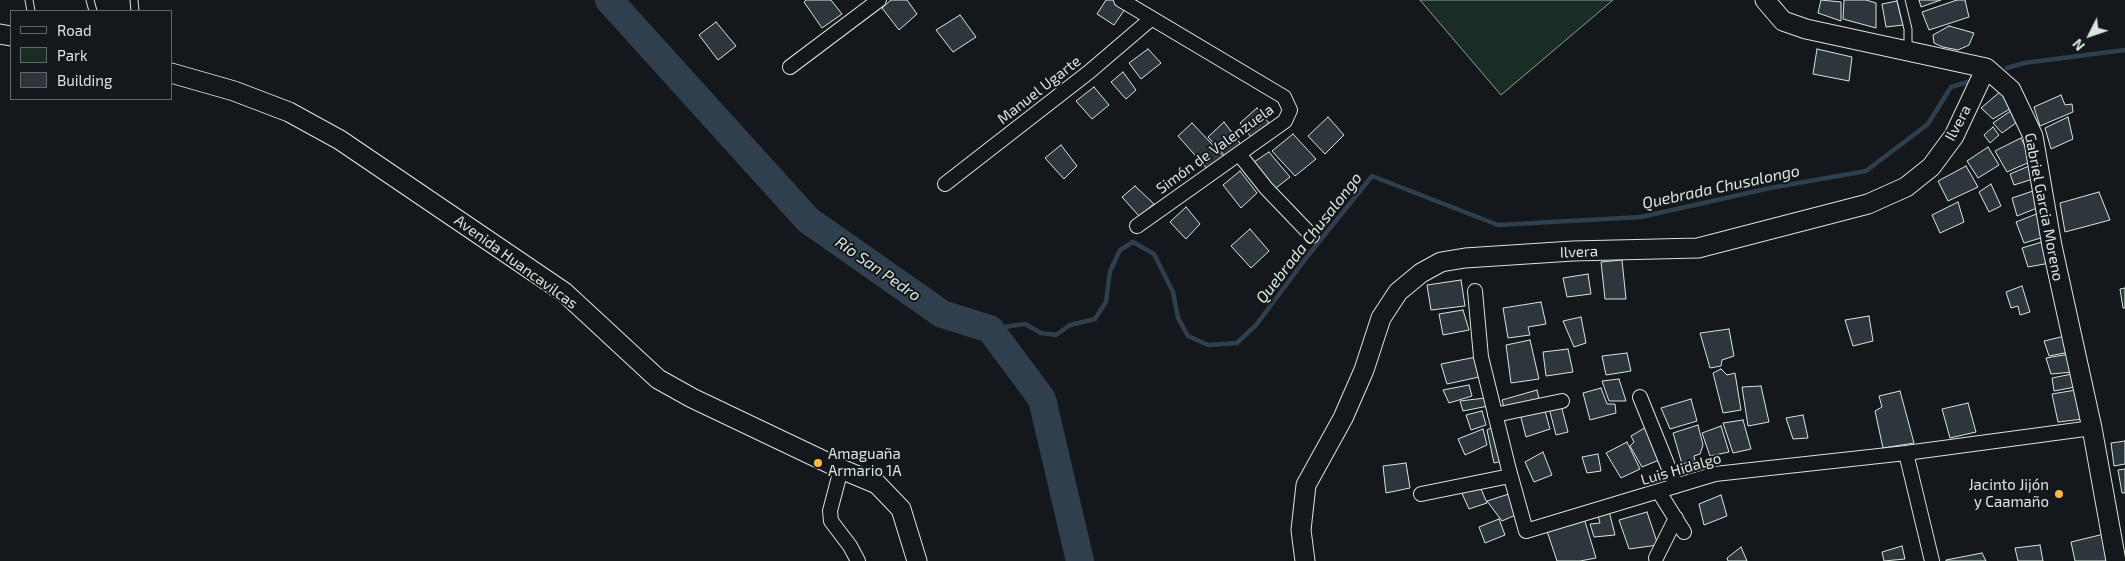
<!DOCTYPE html>
<meta charset="utf-8">
<style>
body{margin:0}
#map{position:relative;width:2125px;height:561px;overflow:hidden;background:#14181c;font-family:"Exo 2",sans-serif}
canvas{display:block}
.legend{position:absolute;left:10px;top:10px;width:162px;height:90px;box-sizing:border-box;background:#14181c;border:1px solid #626a69;margin:0;padding:6px 9px;list-style:none;font-size:15px;color:#d8e6dc}
.legend li{display:flex;align-items:center;gap:10px;height:25px}
.legend b{width:25px;border:1px solid #626a69}
.north{position:absolute;left:2065px;top:10px;width:50px;height:50px;-webkit-text-stroke:4px #14181c;paint-order:stroke;rotate:229deg;font-size:14px;font-weight:700;line-height:20px;text-align:center;color:#d8e6dc}
.north::after{content:'';display:block;margin:auto;width:18px;height:22px;background:#d8e6dc;clip-path:polygon(50% 0,100% 100%,50% 72%,0 100%)}
</style>
<div id="map">
<canvas width="2125" height="561"></canvas>
<ul class="legend">
<li><b style="height:6px;background:#14181c"></b>Road</li>
<li><b style="height:14px;background:#1a2d24"></b>Park</li>
<li><b style="height:14px;background:#2c363c"></b>Building</li>
</ul>
<div class="north">N</div>
</div>
<script>
const ctx = document.querySelector('canvas').getContext('2d');
ctx.lineJoin = 'round';
function paint(path, color) { ctx.fillStyle = color; ctx.fill(path, 'evenodd'); }
const poly = rows => new Path2D(rows.map(r => 'M' + r).join(''));
function stroke(path, color, width, dash) { ctx.strokeStyle = color; ctx.lineWidth = width; ctx.lineCap = dash ? 'butt' : 'round'; ctx.setLineDash(dash || []); ctx.stroke(path); }
function drawText(font, color, halo, rows, align = 'center') {
  ctx.font = font + ' "Exo 2",sans-serif'; ctx.lineWidth = 4; ctx.setLineDash([]); ctx.textBaseline = 'middle'; ctx.strokeStyle = halo; ctx.fillStyle = color; for (const [text, x, y, turn = 0] of rows) {
    ctx.save(); ctx.translate(x, y); ctx.rotate((+turn || 0) * Math.PI / 180); ctx.textAlign = isNaN(turn) ? turn : align; if (halo) ctx.strokeText(text, 0, 0); ctx.fillText(text, 0, 0); ctx.restore();
  }
}
const green = poly([
 [1420,0,1613,0,1501,95,1420,0]
]);
paint(green, '#1a2d24');
stroke(green, '#939e99', 1);
stroke(poly([
 [2007,68,2024,63,2125,50],
 [990,329,1025,324,1041,333,1056,335,1070,325,1095,319,1106,302,1110,271,1120,250,1133,242,1154,254,1173,292,1178,318,1188,336,1208,345,1237,343,1257,324,1306,258,1372,176,1498,225,1641,217,1770,188,1866,171,1928,124,1951,87,1968,82]
]), '#2f3f4d', 4.5);
stroke(poly([
 [609,0,808,220,942,314,990,329,1042,399,1080,561]
]), '#2f3f4d', 28);
const building = poly([
 [806,0,831,0,842,14,822,28,804,2,806,0],
 [891,0,907,0,917,14,899,30,882,8,891,0],
 [1106,0,1113,0,1125,9,1114,25,1097,14,1106,0],
 [1821,0,1841,2,1841,21,1818,13,1821,0],
 [1844,0,1866,0,1876,3,1876,28,1843,19,1844,0],
 [1919,0,1941,0,1921,7,1919,0],
 [1957,0,1965,0,1969,17,1929,30,1922,12,1957,0],
 [1897,1,1903,25,1886,27,1882,4,1897,1],
 [960,15,976,37,953,52,936,30,960,15],
 [716,22,736,46,718,60,699,35,716,22],
 [1949,26,1974,33,1969,45,1958,50,1943,47,1934,43,1933,35,1949,26],
 [1148,49,1161,63,1141,79,1129,63,1148,49],
 [1817,49,1852,57,1849,81,1813,74,1817,49],
 [1123,72,1136,90,1126,99,1111,82,1123,72],
 [1094,87,1109,105,1092,119,1076,101,1094,87],
 [2001,91,2013,107,1993,119,1981,108,2001,91],
 [2061,95,2065,105,2072,104,2073,112,2040,126,2034,107,2061,95],
 [1257,108,1269,123,1251,137,1240,123,1257,108],
 [2012,110,2020,120,2002,133,1993,123,2012,110],
 [1328,117,1344,135,1325,154,1308,136,1328,117],
 [2068,117,2073,139,2051,149,2045,128,2068,117],
 [1224,122,1243,147,1227,158,1208,137,1224,122],
 [1192,123,1226,159,1209,171,1178,136,1192,123],
 [1993,127,1999,135,1990,143,1984,135,1993,127],
 [1293,134,1316,159,1295,176,1272,151,1293,134],
 [2021,138,2032,161,2007,172,1995,151,2021,138],
 [1061,145,1077,166,1064,179,1045,158,1061,145],
 [1988,147,1999,165,1978,178,1967,161,1988,147],
 [1269,152,1290,177,1272,191,1251,164,1269,152],
 [1966,166,1978,187,1948,201,1938,181,1966,166],
 [2029,166,2033,179,2014,185,2010,174,2029,166],
 [1240,171,1257,193,1241,208,1223,185,1240,171],
 [1991,184,2001,206,1989,212,1979,192,1991,184],
 [1135,186,1154,204,1139,216,1122,197,1135,186],
 [2033,191,2037,208,2017,216,2012,198,2033,191],
 [2099,192,2110,220,2065,232,2060,203,2099,192],
 [1958,202,1964,222,1940,233,1932,215,1958,202],
 [1186,207,1200,224,1186,239,1170,222,1186,207],
 [2039,213,2044,237,2024,243,2016,222,2039,213],
 [1250,229,1269,251,1251,268,1231,246,1250,229],
 [2045,241,2050,263,2028,267,2022,248,2045,241],
 [1622,260,1626,299,1605,299,1601,262,1622,260],
 [1588,274,1591,294,1567,297,1563,278,1588,274],
 [1461,280,1465,306,1431,310,1427,285,1461,280],
 [2022,286,2030,312,2020,315,2018,306,2011,308,2006,292,2022,286],
 [2125,288,2125,308,2123,308,2120,289,2125,288],
 [1541,302,1546,324,1528,327,1530,335,1508,338,1503,308,1541,302],
 [1463,310,1469,330,1443,335,1439,314,1463,310],
 [1869,316,1873,341,1853,346,1845,320,1869,316],
 [1581,317,1586,343,1574,347,1563,321,1581,317],
 [1729,329,1734,356,1722,360,1721,366,1710,368,1700,333,1729,329],
 [2065,336,2070,352,2049,356,2044,341,2065,336],
 [1530,340,1539,379,1511,383,1506,345,1530,340],
 [1568,349,1573,372,1546,376,1543,352,1568,349],
 [1627,353,1631,371,1606,375,1602,356,1627,353],
 [2070,354,2073,372,2051,374,2046,358,2070,354],
 [1476,357,1479,377,1447,384,1441,364,1476,357],
 [1721,369,1727,375,1735,373,1741,410,1723,413,1713,373,1721,369],
 [2072,374,2075,387,2054,391,2052,378,2072,374],
 [1619,379,1626,401,1609,401,1602,381,1619,379],
 [1469,385,1472,396,1449,403,1443,390,1469,385],
 [1761,386,1769,422,1748,426,1742,387,1761,386],
 [1601,388,1607,404,1615,404,1616,413,1590,420,1583,393,1601,388],
 [1537,390,1539,399,1505,411,1502,400,1537,390],
 [2076,390,2083,419,2058,422,2052,394,2076,390],
 [1900,391,1914,443,1883,448,1875,411,1882,407,1879,396,1900,391],
 [1485,398,1488,406,1463,411,1460,401,1485,398],
 [1691,399,1697,421,1670,429,1661,408,1691,399],
 [1968,403,1976,432,1950,438,1942,409,1968,403],
 [1561,405,1568,432,1556,435,1549,408,1561,405],
 [1544,407,1550,429,1526,437,1520,414,1544,407],
 [1482,411,1486,425,1471,430,1466,415,1482,411],
 [1803,415,1808,438,1793,439,1786,418,1803,415],
 [1743,420,1751,449,1733,453,1723,423,1743,420],
 [1698,425,1703,445,1700,454,1694,456,1695,461,1682,464,1673,433,1698,425],
 [1494,426,1503,461,1494,463,1487,430,1494,426],
 [1648,426,1664,458,1642,467,1630,446,1634,442,1631,436,1648,426],
 [1721,426,1729,452,1710,456,1702,433,1721,426],
 [1483,429,1487,445,1465,455,1458,439,1483,429],
 [2125,441,2125,464,2114,466,2111,443,2125,441],
 [1627,442,1640,469,1621,478,1606,453,1627,442],
 [1543,452,1552,475,1534,482,1525,462,1543,452],
 [1598,454,1601,471,1587,473,1582,457,1598,454],
 [1406,463,1410,488,1386,493,1383,466,1406,463],
 [2125,469,2125,493,2122,493,2118,470,2125,469],
 [1479,484,1487,503,1469,509,1460,489,1479,484],
 [1512,493,1520,513,1502,521,1487,501,1512,493],
 [1721,495,1727,516,1704,525,1699,504,1721,495],
 [1609,511,1615,535,1594,537,1590,524,1600,523,1597,512,1609,511],
 [1647,512,1658,545,1629,549,1619,520,1647,512],
 [1584,518,1596,558,1580,561,1557,561,1546,528,1584,518],
 [1499,519,1505,535,1485,543,1479,527,1499,519],
 [2104,534,2108,561,2075,561,2071,542,2104,534],
 [2040,545,2043,561,2018,561,2015,548,2040,545],
 [1902,546,1905,559,1884,561,1882,552,1902,546],
 [1741,547,1747,561,1728,561,1727,558,1741,547],
 [1982,553,1986,561,1946,561,1946,560,1982,553]
]);
paint(building, '#2c363c');
stroke(building, '#d8e6dc', 1);
const lane = poly([
 [29,0,31,11],
 [90,0,93,11],
 [134,0,135,11],
 [1901,0,1908,29,1908,50]
]);
const street = poly([
 [1121,0,1284,97,1290,110,1285,121,1137,226],
 [790,67,879,0],
 [1239,154,1266,188,1312,236],
 [945,184,1089,72,1151,19],
 [1475,291,1481,357,1509,470,1526,531,1715,474,1906,453,2092,428],
 [1640,397,1676,486],
 [1495,415,1562,401],
 [1906,453,1932,561],
 [841,469,830,511,831,521,850,546,858,561],
 [1659,492,1684,532],
 [1421,494,1510,476],
 [1656,558,1676,518]
]);
const secondary = poly([
 [1765,0,1783,21,1806,29,1986,68,2011,90,2033,136,2052,246,2092,428,2116,561],
 [0,34,11,36],
 [171,73,234,91,289,112,340,140,564,292,658,379,692,398,841,469,877,484,901,509,917,561],
 [1305,561,1301,530,1306,485,1343,418,1364,370,1381,318,1398,292,1421,273,1441,262,1465,258,1573,251,1698,248,1868,204,1906,187,1931,167,1954,136,1986,68]
]);
stroke(lane, '#d8e6dc', 9);
stroke(street, '#d8e6dc', 16);
stroke(secondary, '#d8e6dc', 21);
stroke(lane, '#14181c', 7);
stroke(street, '#14181c', 14);
stroke(secondary, '#14181c', 19);
for (const [x, y, r, color] of [
 [818,463,5,"#ffb74d"],
 [2059,494,5,"#ffb74d"]
]) { const dot = new Path2D(); dot.arc(x, y, r, 0, 2 * Math.PI); ctx.fillStyle = color; ctx.fill(dot); stroke(dot, '#14181c', 2); }
drawText('15px', '#d8e6dc', '#14181c', [
 ["Manuel Ugarte",1039,90,-38],
 ["Ilvera",1958,123,-62],
 ["Simón de Valenzuela",1215,149,-36],
 ["Gabriel Garcia Moreno",2044,207,79],
 ["Ilvera",1579,252,-2],
 ["Avenida Huancavilcas",516,262,36],
 ["Luis Hidalgo",1681,469,-16]
]);
drawText('15px', '#d8e6dc', '#14181c', [
 ["Amaguaña",828,454],
 ["Armario 1A",828,471],
 ["Jacinto Jijón",2049,485,"right"],
 ["y Caamaño",2049,502,"right"]
], 'left');
drawText('italic 16px', '#d8e6dc', '#14181c', [
 ["Quebrada Chusalongo",1721,187,-12],
 ["Quebrada Chusalongo",1309,238,-52],
 ["Río San Pedro",878,269,35]
]);
</script>
